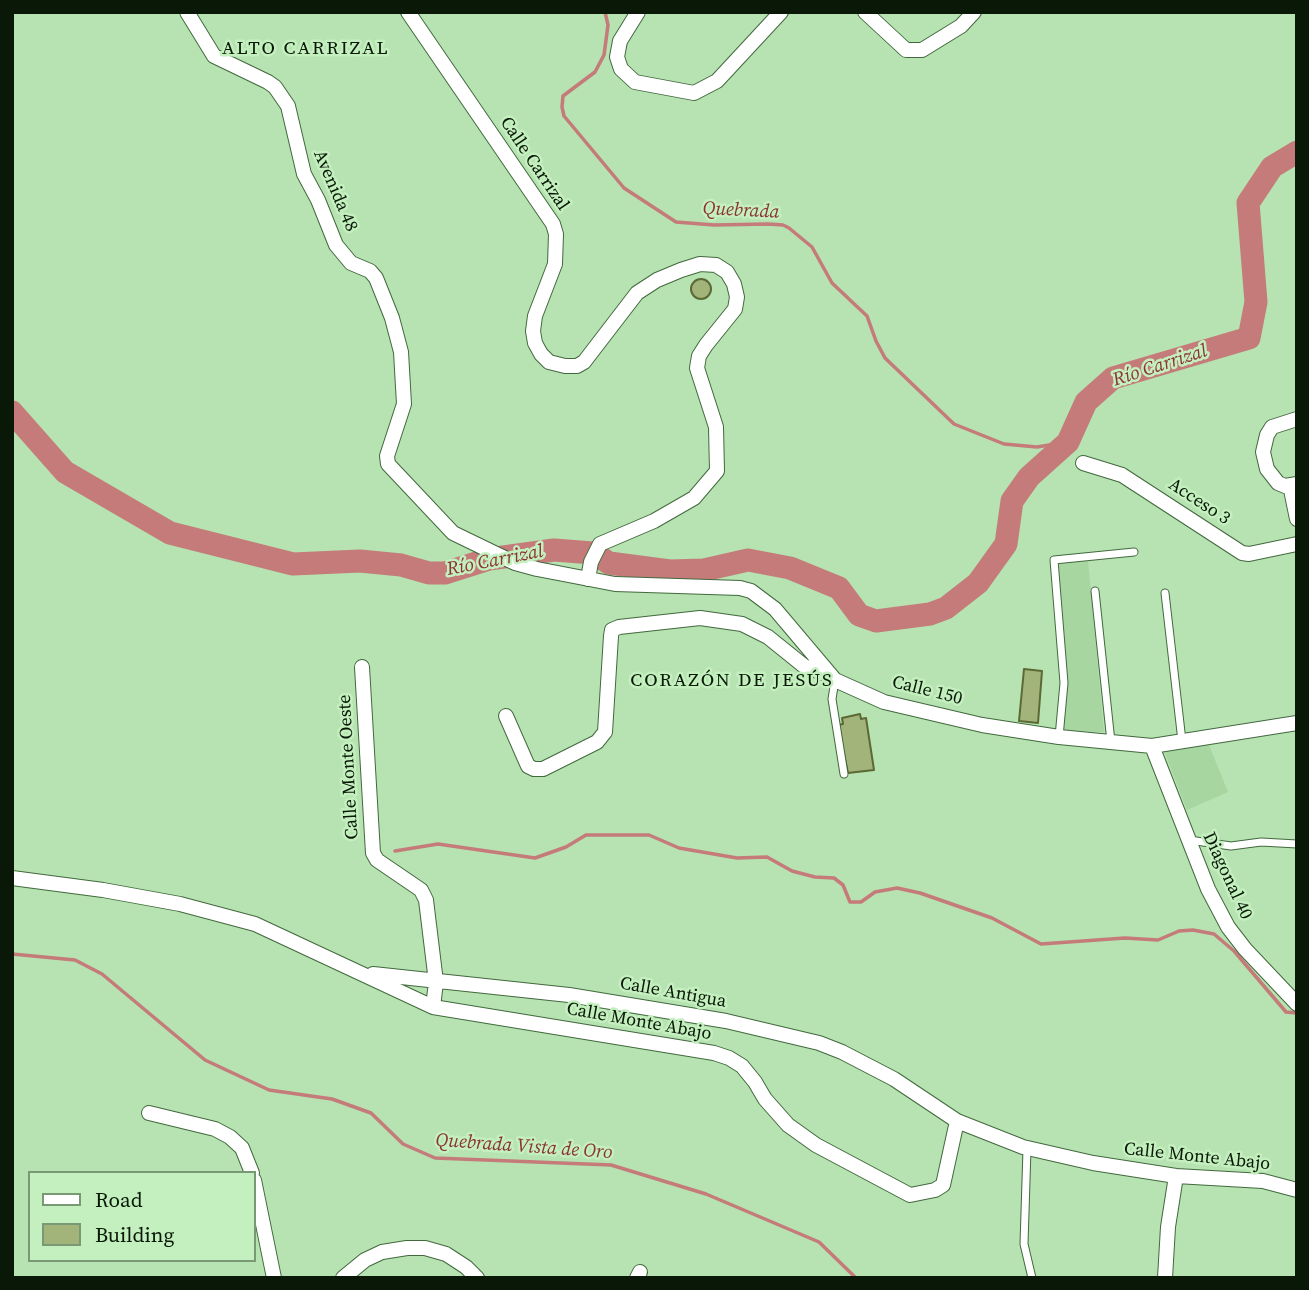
<!DOCTYPE html>
<meta charset="utf-8">
<style>
body{margin:0}
#map{position:relative;width:1309px;height:1290px;overflow:hidden;background:#b7e2b1;font-family:"Source Serif 4",serif}
canvas{display:block}
.frame{position:absolute;inset:0;border:14px solid #091807;pointer-events:none}
.legend{position:absolute;left:28px;top:1171px;width:228px;height:91px;box-sizing:border-box;background:#c4efbe;border:2px solid #799975;margin:0;padding:9px 12px;list-style:none;font-size:21px;color:#091807}
.legend li{display:flex;align-items:center;gap:14px;height:35px}
.legend b{width:35px;border:2px solid #799975}
</style>
<div id="map">
<canvas width="1309" height="1290"></canvas>
<div class="frame"></div>
<ul class="legend">
<li><b style="height:9px;background:#fff"></b>Road</li>
<li><b style="height:19px;background:#a3b47b"></b>Building</li>
</ul>
</div>
<script>
const ctx = document.querySelector('canvas').getContext('2d');
ctx.lineJoin = 'round';
function paint(path, color) { ctx.fillStyle = color; ctx.fill(path, 'evenodd'); }
const poly = rows => new Path2D(rows.map(r => 'M' + r).join(''));
function stroke(path, color, width, dash) { ctx.strokeStyle = color; ctx.lineWidth = width; ctx.lineCap = dash ? 'butt' : 'round'; ctx.setLineDash(dash || []); ctx.stroke(path); }
function drawText(font, color, halo, rows, align = 'center') {
  ctx.font = font + ' "Source Serif 4",serif'; ctx.lineWidth = 5; ctx.setLineDash([]); ctx.textBaseline = 'middle'; ctx.strokeStyle = halo; ctx.fillStyle = color; for (const [text, x, y, turn = 0] of rows) {
    ctx.save(); ctx.translate(x, y); ctx.rotate((+turn || 0) * Math.PI / 180); ctx.textAlign = isNaN(turn) ? turn : align; if (halo) ctx.strokeText(text, 0, 0); ctx.fillText(text, 0, 0); ctx.restore();
  }
}
paint(poly([
 [1088,560,1104,732,1063,731,1067,686,1058,564],
 [1207,740,1228,792,1187,810,1164,751]
]), '#a7d6a1');
stroke(poly([
 [605,12,608,25,604,55,595,72,563,96,562,107,564,116,624,188,676,222,714,225,768,224,783,225,789,228,812,247,832,283,867,316,876,341,885,358,954,424,1004,444,1037,447,1068,442],
 [395,851,438,844,535,858,566,847,586,835,649,835,679,848,737,858,767,857,792,871,815,877,834,878,843,885,850,902,861,902,875,892,897,888,920,893,992,918,1041,944,1125,938,1158,940,1179,931,1193,930,1214,934,1234,951,1286,1012,1297,1013],
 [12,954,75,960,102,974,205,1060,269,1090,332,1099,371,1113,403,1144,435,1158,611,1165,706,1194,819,1242,856,1278]
]), '#c47b79', 3.5);
stroke(poly([
 [12,412,65,472,170,533,293,564,360,561,401,565,429,573,445,573,489,559,554,550,593,553,609,563,670,571,704,570,748,560,790,568,839,588,859,615,876,621,930,614,946,608,978,583,1006,544,1012,501,1029,477,1068,442,1086,402,1113,378,1249,338,1256,302,1248,203,1272,167,1297,152]
]), '#c47b79', 23);
const building = poly([
 '691 289a10 10 0 1 1 20 0a10 10 0 1 1-20 0Z',
 [1024,669,1042,671,1038,723,1019,721,1024,669],
 [860,714,861,719,866,718,874,770,848,773,838,725,843,724,842,718,860,714]
]);
paint(building, '#a3b47b');
stroke(building, '#5b6934', 2);
const lane = poly([
 [1095,591,1111,742],
 [1165,593,1182,741],
 [835,680,832,699,844,774],
 [1059,737,1064,683,1054,560,1134,552],
 [1189,840,1231,846,1261,842,1297,844],
 [1027,1149,1024,1244,1032,1278]
]);
const street = poly([
 [187,12,214,56,268,82,275,87,288,106,304,174,318,200,336,245,351,263,370,271,376,278,392,318,401,352,404,404,387,456,388,464,453,533,515,563,537,569,615,584,740,588,751,591,775,609,835,680,884,702,982,725,1059,737,1152,746,1297,723],
 [408,12,553,224,556,234,555,264,535,316,533,331,535,343,541,354,549,362,565,366,577,366,584,362,637,293,657,280,681,270,700,264,716,265,727,272,734,284,737,297,735,309,706,345,699,356,697,368,716,427,717,471,694,498,654,521,600,544,591,562,588,579],
 [638,12,620,41,617,57,621,69,635,82,694,93,717,81,781,12],
 [865,12,906,50,922,50,961,26,974,12],
 [1297,419,1272,427,1267,435,1263,452,1267,469,1278,483,1285,486,1297,484],
 [1083,463,1122,475,1242,553,1249,554,1297,544],
 [1290,485,1297,519],
 [362,667,373,853,377,860,421,890,426,900,436,982,433,1007],
 [506,716,528,766,534,769,543,769,597,742,605,732,611,636,612,630,619,627,700,618,742,624,768,637,804,666,828,675],
 [1152,746,1208,889,1228,927,1245,949,1297,1004],
 [12,878,103,890,180,904,255,924,433,1007,714,1053,729,1058,742,1066,755,1082,765,1099,788,1125,816,1145,910,1195,935,1190,943,1185,957,1121,1023,1147,1093,1163,1176,1176,1263,1181,1297,1190],
 [373,974,569,995,726,1021,819,1043,842,1052,894,1079,957,1121],
 [149,1113,215,1129,230,1137,242,1148,252,1173],
 [254,1180,274,1278],
 [343,1278,365,1260,382,1252,407,1248,425,1248,446,1254,466,1267,477,1278],
 [637,1278,640,1272],
 [1165,1278,1168,1227,1176,1176]
]);
stroke(lane, '#42693e', 9);
stroke(street, '#42693e', 16);
stroke(lane, '#fff', 7);
stroke(street, '#fff', 14);
drawText('18px', '#091807', '#c4efbe', [
 ["Calle Carrizal",534,164,56],
 ["Avenida 48",335,191,67],
 ["Acceso 3",1199,502,33],
 ["Calle 150",927,691,14],
 ["Calle Monte Oeste",349,767,-93],
 ["Diagonal 40",1227,876,65],
 ["Calle Antigua",673,993,10],
 ["Calle Monte Abajo",639,1022,10],
 ["Calle Monte Abajo",1197,1157,6]
]);
ctx.letterSpacing = '2px';
drawText('19px', '#091807', '#c4efbe', [
 ["ALTO CARRIZAL",306,49],
 ["CORAZÓN DE JESÚS",732,681]
]);
ctx.letterSpacing = '0px';
drawText('italic 19px', '#8b3234', '#c4efbe', [
 ["Quebrada",741,211,3],
 ["Río Carrizal",1160,366,-18],
 ["Río Carrizal",495,561,-11],
 ["Quebrada Vista de Oro",524,1147,4]
]);
</script>
